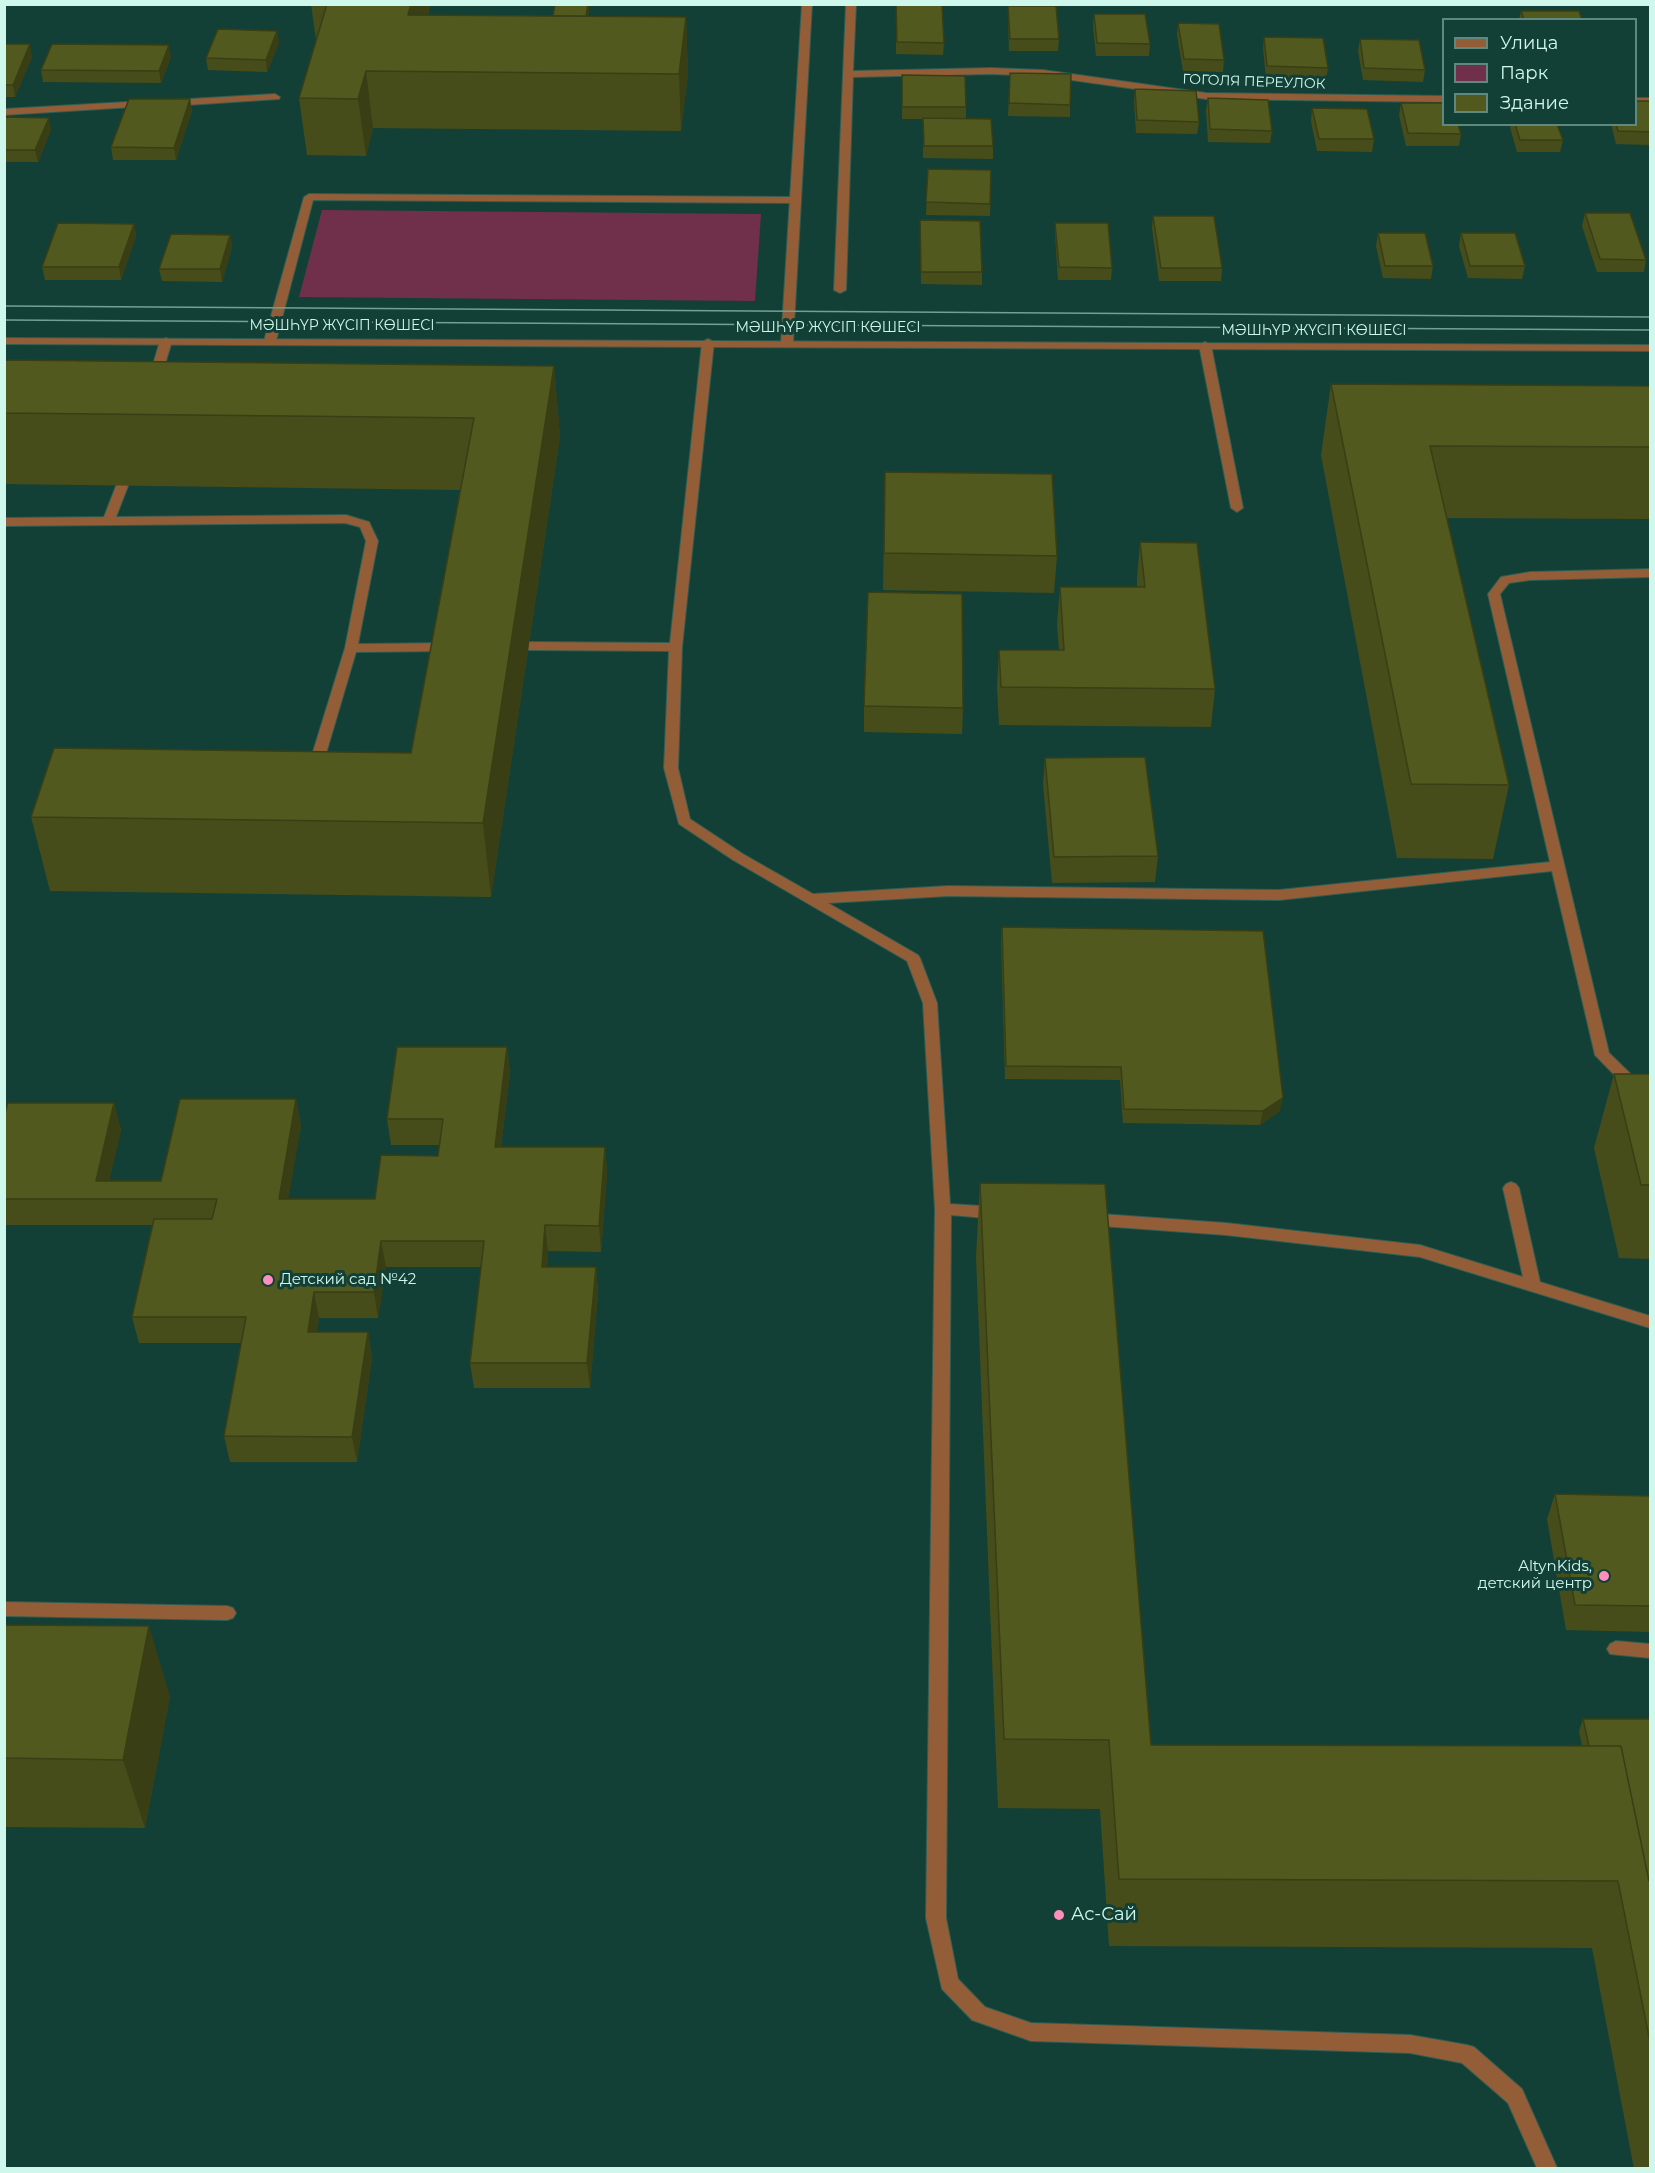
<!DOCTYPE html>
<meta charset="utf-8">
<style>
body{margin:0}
#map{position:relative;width:1655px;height:2173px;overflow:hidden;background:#134036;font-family:Montserrat,sans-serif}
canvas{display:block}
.frame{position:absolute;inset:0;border:6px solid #d0f7ec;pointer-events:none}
.legend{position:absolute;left:1442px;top:18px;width:195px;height:108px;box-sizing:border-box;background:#134036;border:2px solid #5f897f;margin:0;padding:8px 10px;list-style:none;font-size:18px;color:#d0f7ec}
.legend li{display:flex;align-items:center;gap:12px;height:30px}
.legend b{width:30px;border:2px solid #5f897f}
</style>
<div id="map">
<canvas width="1655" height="2173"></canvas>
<div class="frame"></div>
<ul class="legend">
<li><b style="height:8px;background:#935e37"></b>Улица</li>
<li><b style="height:16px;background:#702f4b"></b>Парк</li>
<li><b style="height:16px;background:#52591e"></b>Здание</li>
</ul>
</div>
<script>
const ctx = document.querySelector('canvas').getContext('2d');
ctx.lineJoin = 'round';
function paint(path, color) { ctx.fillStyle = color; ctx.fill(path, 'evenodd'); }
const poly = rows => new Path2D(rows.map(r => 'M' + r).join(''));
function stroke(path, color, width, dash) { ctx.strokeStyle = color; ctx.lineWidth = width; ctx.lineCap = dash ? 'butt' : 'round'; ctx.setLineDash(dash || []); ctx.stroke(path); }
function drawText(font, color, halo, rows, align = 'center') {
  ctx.font = font + ' Montserrat,sans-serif'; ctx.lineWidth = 6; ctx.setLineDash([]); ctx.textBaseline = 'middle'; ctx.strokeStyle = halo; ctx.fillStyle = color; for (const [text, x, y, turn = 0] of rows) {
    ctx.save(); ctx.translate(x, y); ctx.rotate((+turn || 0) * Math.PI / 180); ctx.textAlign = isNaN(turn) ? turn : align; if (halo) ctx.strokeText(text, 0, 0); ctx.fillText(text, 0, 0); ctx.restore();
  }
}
paint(poly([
 [322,210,761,214,755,301,299,297]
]), '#702f4b');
const service = poly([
 [309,194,794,197,799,200,794,203,313,200,276,341,274,343,266,343,264,341,304,197,309,194],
 [166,338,172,341,160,381,158,383,150,383,148,381,160,341,166,338],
 [708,339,714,342,682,647,678,768,690,819,743,854,813,894,948,886,1279,890,1550,862,1488,594,1501,577,1530,572,1650,569,1650,577,1530,580,1509,583,1500,594,1609,1053,1641,1084,1650,1087,1650,1097,1631,1092,1595,1055,1552,871,1279,900,948,896,828,903,918,955,920,958,937,1003,950,1204,997,1207,1003,1209,1005,1213,1003,1217,997,1219,951,1215,946,1918,958,1979,985,2007,1031,2023,1410,2035,1467,2045,1474,2047,1522,2089,1557,2168,1537,2168,1508,2103,1462,2063,1410,2053,1031,2041,972,2020,942,1989,926,1918,935,1209,923,1003,907,961,733,860,679,824,664,768,669,651,529,650,523,646,529,642,670,643,702,342,708,339],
 [1205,342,1211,345,1243,508,1237,512,1231,508,1199,345,1205,342],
 [122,482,128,486,116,517,346,515,369,522,378,541,358,644,450,643,456,647,450,651,356,652,325,757,314,769,304,769,302,766,312,755,345,648,366,541,360,527,345,523,4,526,4,518,104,517,116,486,122,482],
 [1511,1182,1516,1184,1519,1188,1540,1282,1650,1316,1650,1328,1420,1257,1226,1235,1087,1225,1081,1223,1079,1219,1081,1215,1087,1213,1226,1223,1420,1245,1523,1277,1503,1188,1506,1184,1511,1182],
 [4,1602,227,1606,233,1608,236,1613,233,1618,227,1620,4,1616,4,1602],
 [1616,1641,1650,1644,1650,1658,1610,1654,1607,1649,1610,1644,1616,1641]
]);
const minor = poly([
 [802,4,812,4,793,343,787,346,781,343,802,4],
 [846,4,856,4,853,71,991,68,1043,70,1206,93,1444,96,1444,102,1206,99,1043,76,991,74,853,77,846,290,840,293,834,290,846,4],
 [275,94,280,97,279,99,172,106,167,103,172,100,275,94],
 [1636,98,1650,98,1650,104,1636,104,1636,98],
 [145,101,150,104,149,106,4,115,4,109,145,101]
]);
const tertiary = poly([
 [4,338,1650,345,1650,351,4,344,4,338]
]);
stroke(service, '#315d53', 2);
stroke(minor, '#315d53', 2);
stroke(tertiary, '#315d53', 2);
paint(service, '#935e37');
paint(minor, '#935e37');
paint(tertiary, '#935e37');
stroke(poly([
 [4,306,1650,317],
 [4,320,1650,330]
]), '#759f94', 1.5);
paint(poly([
 [311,4,430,4,428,15,553,16,589,11,588,16,686,17,688,73,681,131,373,128,366,156,307,155,299,98,316,40],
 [930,4,963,4,963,5],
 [896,5,944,43,943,55,896,54],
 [1008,6,1059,39,1058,51,1009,51,1008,18],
 [1521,11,1582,20,1519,20],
 [1094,14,1150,44,1149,56,1096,56,1093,26],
 [1178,23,1224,60,1223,72,1183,71,1177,35],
 [277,31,279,43,267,72,208,70,206,58],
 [1264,37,1328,68,1326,80,1266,78,1263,49],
 [1360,39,1425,70,1423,82,1363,80,1358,51],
 [4,44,32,57,15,97,4,97],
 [171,57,161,83,43,82,41,70],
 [1010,73,1070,105,1070,117,1008,116],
 [902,75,966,107,966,118,993,146,993,159,923,158,923,119,902,119],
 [1135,89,1199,122,1197,134,1136,133,1134,102],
 [1208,98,1272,131,1270,143,1208,142,1206,110],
 [190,99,192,111,176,160,113,160,111,147],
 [1650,101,1650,145,1616,144,1611,124,1635,124],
 [1401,103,1461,134,1459,146,1406,146,1399,115],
 [1312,108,1374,139,1372,152,1317,151,1311,121],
 [4,117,51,130,38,162,4,162],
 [1509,124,1557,124,1563,140,1560,152,1517,152],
 [928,169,991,170,990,216,926,215],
 [1585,213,1646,260,1644,272,1597,272,1582,226],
 [1153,216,1222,268,1221,281,1159,281,1152,228],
 [920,220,982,272,982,285,921,284],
 [1055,223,1112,268,1111,280,1058,280,1055,235],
 [134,224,136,236,121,280,45,280,42,267],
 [1378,233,1433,266,1431,279,1383,278,1376,246],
 [1461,233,1525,266,1522,279,1468,278,1459,246],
 [230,235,232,247,222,282,162,281,159,269],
 [4,360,554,366,560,437,491,897,50,891,31,817,411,753,461,490,4,484],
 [1331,384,1650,386,1650,519,1447,518,1509,785,1493,859,1397,858,1321,455],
 [885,472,1057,556,1054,593,883,590],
 [1140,542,1215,689,1211,727,999,725,997,687,999,650,1059,650,1057,624,1060,587,1137,587,1137,579],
 [864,706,963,708,962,734,864,732],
 [1045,758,1158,856,1155,882,1052,883,1043,784],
 [1002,927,1280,1111,1260,1125,1123,1123,1120,1080,1005,1079,1001,940],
 [507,1047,510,1073,501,1147,605,1147,607,1173,601,1252,548,1251,547,1267,596,1267,598,1293,590,1388,474,1388,470,1363,481,1267,386,1267,378,1318,319,1318,317,1332,368,1332,372,1358,357,1462,230,1462,224,1436,241,1343,139,1343,132,1317,152,1225,4,1225,4,1116,114,1103,121,1130,109,1181,161,1181,296,1099,301,1126,288,1199,375,1199,438,1156,439,1145,391,1145,387,1119],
 [1614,1074,1650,1074,1650,1259,1619,1258,1594,1148],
 [980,1183,1151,1745,1582,1746,1579,1731,1583,1719,1650,1719,1650,2169,1634,2169,1592,1948,1109,1946,1100,1809,998,1808,976,1257],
 [1555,1494,1650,1496,1650,1632,1566,1630,1547,1519],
 [4,1625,170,1696,145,1828,4,1827]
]), '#474d1a');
paint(poly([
 [411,4,430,4,414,71,408,15],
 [588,4,589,4,589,11,586,37,585,25],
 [686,17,688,73,681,131,679,74],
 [277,31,279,43,267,72,266,60],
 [30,44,32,57,15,97,13,85],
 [169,45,171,57,161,83,159,71],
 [366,71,373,128,366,156,358,99],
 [190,99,192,111,176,160,174,148],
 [49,118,51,130,38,162,35,150],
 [134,224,136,236,121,280,119,267],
 [230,235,232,247,222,282,220,269],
 [554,366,560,437,491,897,483,823],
 [507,1047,510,1073,498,1173,495,1147],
 [1283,1098,1280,1111,1260,1125,1263,1111],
 [296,1099,301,1126,284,1225,279,1199],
 [114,1103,121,1130,105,1199,96,1181],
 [605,1147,607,1173,601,1252,599,1226],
 [545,1225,548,1251,545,1293,542,1267],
 [381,1241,386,1267,378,1318,374,1292],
 [596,1267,598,1293,590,1388,587,1363],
 [314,1292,319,1318,313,1357,308,1332],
 [368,1332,372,1358,357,1462,352,1437],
 [149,1626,170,1696,145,1828,123,1760]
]), '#393e15');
const building = poly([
 [327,4,411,4,408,15,686,17,679,74,366,71,358,99,299,98,327,4],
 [555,4,588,4,586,16,553,16,555,4],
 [896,5,942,5,944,43,897,42,896,5],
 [1008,6,1056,6,1059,39,1010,39,1008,6],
 [1521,11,1579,11,1582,20,1524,20,1521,11],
 [1094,14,1145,14,1150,44,1097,43,1094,14],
 [1178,23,1219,24,1224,60,1184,59,1178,23],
 [218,29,277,31,266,60,206,58,218,29],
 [1264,37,1323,38,1328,68,1267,66,1264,37],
 [1360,39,1419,40,1425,70,1364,68,1360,39],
 [4,44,30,44,13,85,4,85,4,44],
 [52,44,169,45,159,71,41,70,52,44],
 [1010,73,1071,74,1070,105,1009,103,1010,73],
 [902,75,965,76,966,107,902,107,902,75],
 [1135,89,1196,91,1199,122,1137,120,1135,89],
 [1208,98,1268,100,1272,131,1210,129,1208,98],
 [129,99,190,99,174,148,111,147,129,99],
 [1635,101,1650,101,1650,132,1618,131,1616,124,1635,124,1635,101],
 [1401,103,1443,103,1443,124,1458,124,1461,134,1408,133,1401,103],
 [1312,108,1367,109,1374,139,1319,139,1312,108],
 [4,117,49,118,35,150,4,150,4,117],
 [923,118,991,119,993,146,924,146,923,118],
 [1515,124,1557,124,1563,140,1520,140,1515,124],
 [928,169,991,170,990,204,926,202,928,169],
 [1585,213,1630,213,1646,260,1600,259,1585,213],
 [1153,216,1214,216,1222,268,1161,268,1153,216],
 [920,220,980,221,982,272,921,272,920,220],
 [58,223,134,224,119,267,42,267,58,223],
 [1055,223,1108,223,1112,268,1059,267,1055,223],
 [1378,233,1425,233,1433,266,1385,266,1378,233],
 [1461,233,1515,233,1525,266,1470,266,1461,233],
 [171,234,230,235,220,269,159,269,171,234],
 [4,360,554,366,483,823,31,817,54,748,411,753,474,418,4,413,4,360],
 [1331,384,1650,386,1650,447,1430,446,1509,785,1411,784,1331,384],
 [885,472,1052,474,1057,556,884,553,885,472],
 [1140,542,1197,543,1215,689,1001,687,999,650,1064,650,1060,587,1145,587,1140,542],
 [868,592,962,594,963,708,864,706,868,592],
 [1145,757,1158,856,1054,857,1045,758,1145,757],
 [1002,927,1263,931,1283,1098,1263,1111,1124,1109,1121,1067,1006,1066,1002,927],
 [397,1047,507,1047,495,1147,605,1147,599,1226,545,1225,542,1267,596,1267,587,1363,470,1363,484,1241,381,1241,374,1292,314,1292,308,1332,368,1332,352,1437,224,1436,246,1317,132,1317,154,1219,212,1219,217,1199,4,1199,4,1116,8,1103,114,1103,96,1181,161,1181,180,1099,296,1099,279,1199,375,1199,381,1155,438,1156,443,1119,387,1119,397,1047],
 [1614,1074,1650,1074,1650,1185,1641,1185,1614,1074],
 [980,1183,1105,1184,1151,1745,1621,1746,1649,1881,1650,1881,1650,2042,1618,1881,1119,1879,1109,1740,1004,1739,980,1183],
 [1555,1494,1650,1496,1650,1606,1575,1605,1555,1494],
 [4,1625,149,1626,123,1760,4,1758,4,1625],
 [1583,1719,1650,1719,1650,1881,1649,1881,1621,1746,1589,1746,1583,1719]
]);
paint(building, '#52591e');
stroke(building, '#393e15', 1.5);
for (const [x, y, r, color] of [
 [268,1280,6,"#fe8ebb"],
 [1604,1576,6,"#fe8ebb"],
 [1059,1915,6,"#fe8ebb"]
]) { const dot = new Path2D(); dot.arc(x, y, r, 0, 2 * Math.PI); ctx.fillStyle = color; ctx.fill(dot); stroke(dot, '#134036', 2); }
drawText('14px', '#d0f7ec', '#134036', [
 ["ГОГОЛЯ ПЕРЕУЛОК",1254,82,2],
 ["МӘШҺҮР ЖҮСІП КӨШЕСІ",342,326],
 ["МӘШҺҮР ЖҮСІП КӨШЕСІ",828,328],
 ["МӘШҺҮР ЖҮСІП КӨШЕСІ",1314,331]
]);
drawText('15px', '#d0f7ec', '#134036', [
 ["Детский сад №42",280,1280],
 ["AltynKids,",1592,1567,"right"],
 ["детский центр",1592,1584,"right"]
], 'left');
drawText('18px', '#d0f7ec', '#134036', [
 ["Ас-Сай",1071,1915]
], 'left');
</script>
